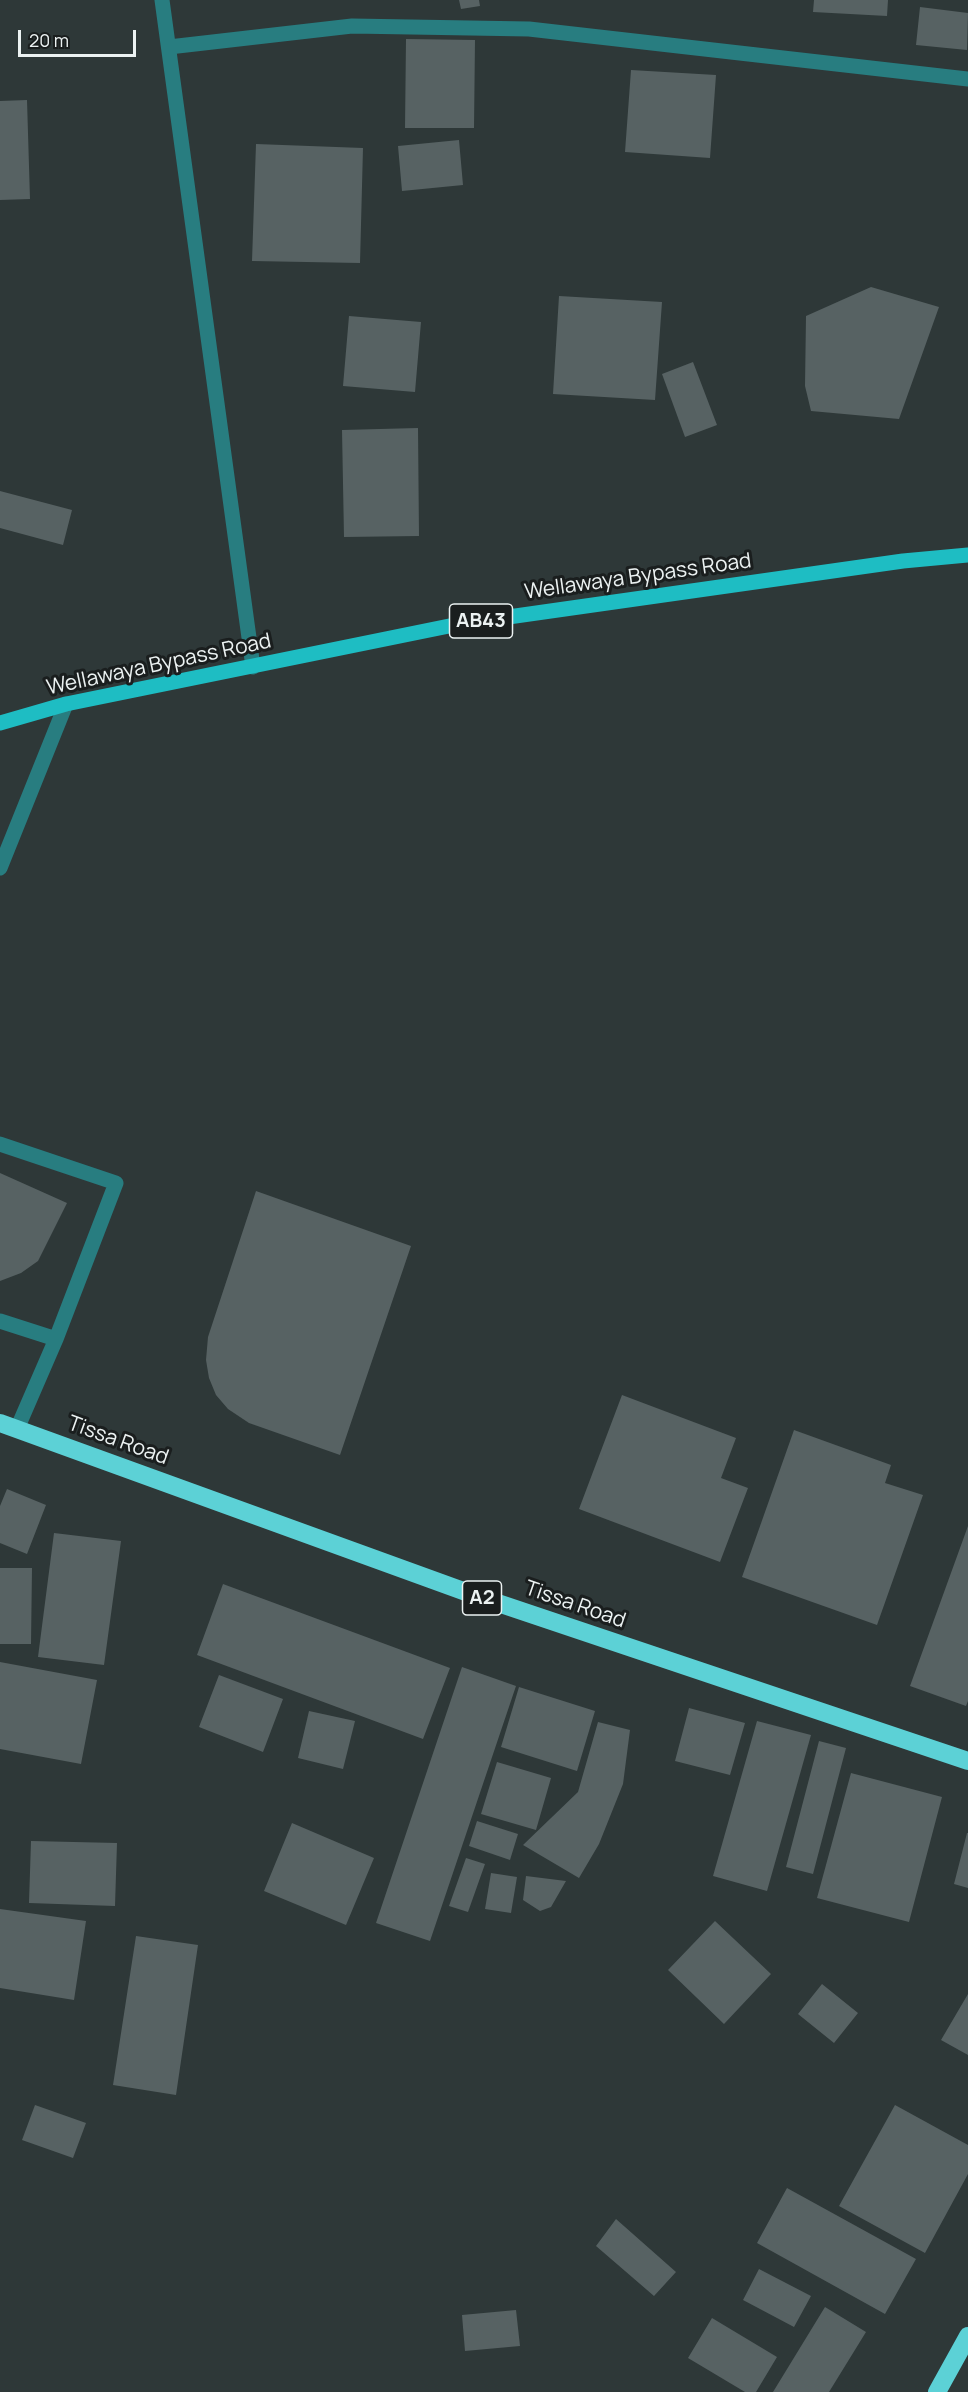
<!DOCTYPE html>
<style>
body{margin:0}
#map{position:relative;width:968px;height:2392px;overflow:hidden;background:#2e3838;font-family:Manrope,sans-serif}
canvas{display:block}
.scale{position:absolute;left:18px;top:30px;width:118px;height:27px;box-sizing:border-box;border:3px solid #ecf2f2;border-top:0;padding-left:8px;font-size:18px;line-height:21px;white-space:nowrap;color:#ecf2f2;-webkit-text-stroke:4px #1a1e1e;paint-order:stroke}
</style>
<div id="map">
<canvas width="968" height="2392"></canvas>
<div class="scale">20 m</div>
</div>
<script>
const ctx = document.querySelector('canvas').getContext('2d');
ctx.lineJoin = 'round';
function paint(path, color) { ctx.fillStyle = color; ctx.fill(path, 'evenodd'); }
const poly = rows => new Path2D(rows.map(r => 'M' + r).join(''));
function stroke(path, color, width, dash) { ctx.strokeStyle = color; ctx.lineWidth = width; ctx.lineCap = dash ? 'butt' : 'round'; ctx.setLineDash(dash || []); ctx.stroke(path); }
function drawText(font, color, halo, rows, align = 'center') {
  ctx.font = font + ' Manrope,sans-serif'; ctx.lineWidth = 6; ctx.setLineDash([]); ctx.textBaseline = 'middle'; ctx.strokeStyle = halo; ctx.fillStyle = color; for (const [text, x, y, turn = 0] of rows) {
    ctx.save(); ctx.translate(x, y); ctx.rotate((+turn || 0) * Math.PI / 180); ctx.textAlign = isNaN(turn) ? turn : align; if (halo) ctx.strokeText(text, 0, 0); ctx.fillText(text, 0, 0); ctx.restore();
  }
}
paint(poly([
 [459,0,479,0,480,6,461,9],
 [814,0,888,0,887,16,813,12],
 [920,7,968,13,967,50,916,45],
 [406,39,475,40,474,128,405,128],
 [631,70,716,75,710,158,625,152],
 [27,100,30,199,0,200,0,101],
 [459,140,463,185,402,191,398,146],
 [256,144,363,148,360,263,252,261],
 [871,287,939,307,899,419,811,411,805,386,806,316],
 [559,296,662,302,655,400,553,394],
 [349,316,421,322,415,392,343,386],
 [693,362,717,425,685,437,662,374],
 [418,428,419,536,344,537,342,430],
 [0,491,72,510,63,545,0,528],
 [0,1173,67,1203,38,1261,21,1273,0,1281],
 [256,1191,411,1246,340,1455,249,1423,228,1409,216,1395,209,1378,206,1360,208,1337],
 [622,1395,736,1438,721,1478,748,1488,720,1562,579,1509],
 [794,1430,891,1465,885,1483,923,1495,877,1625,742,1577],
 [7,1489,46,1505,27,1554,0,1543,0,1506],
 [968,1526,968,1701,966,1706,910,1686],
 [54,1533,121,1541,104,1665,38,1657],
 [0,1568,32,1568,31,1644,0,1644],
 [223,1584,450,1668,423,1739,197,1655],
 [0,1662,97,1680,81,1764,0,1749],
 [462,1667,516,1686,430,1941,376,1923],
 [219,1675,283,1699,263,1752,199,1727],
 [519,1687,595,1711,577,1771,501,1747],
 [689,1708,745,1723,730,1775,675,1761],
 [309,1711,355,1721,343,1769,298,1758],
 [757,1721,811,1735,767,1891,713,1876],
 [598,1722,630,1730,623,1784,599,1844,579,1878,523,1845,578,1792],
 [819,1741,846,1748,813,1874,786,1867],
 [497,1762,551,1778,536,1830,481,1814],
 [851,1773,942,1797,909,1922,817,1898],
 [477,1821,518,1834,510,1860,469,1846],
 [292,1823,374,1858,346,1925,264,1891],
 [967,1833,968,1833,968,1888,954,1884],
 [31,1841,117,1843,115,1906,29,1903],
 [466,1858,485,1864,468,1912,449,1906],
 [491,1873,517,1877,511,1913,485,1909],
 [526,1876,566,1881,551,1907,540,1911,523,1900],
 [0,1909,86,1921,74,2000,0,1988],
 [715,1921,771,1974,724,2024,668,1970],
 [136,1936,198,1945,176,2095,113,2085],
 [822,1984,858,2013,834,2043,798,2014],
 [968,1994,968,2055,941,2040],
 [35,2105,86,2123,73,2158,22,2140],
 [895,2105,968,2145,968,2174,925,2253,839,2206],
 [787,2188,916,2259,885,2314,757,2243],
 [616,2219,676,2272,654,2296,596,2246],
 [759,2269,811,2296,794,2327,743,2300],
 [825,2307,866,2332,829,2392,773,2392],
 [516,2310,520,2346,465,2351,462,2315],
 [712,2318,777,2357,756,2392,745,2392,688,2358]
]), '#576263');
stroke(poly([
 [0,868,66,704],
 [0,1144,116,1183,56,1339,0,1321],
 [17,1429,56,1339]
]), '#287d80', 15);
stroke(poly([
 [162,0,253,667],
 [169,47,352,26,529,29,968,79]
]), '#287d80', 15);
stroke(poly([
 [0,723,66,704,459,624,903,561,968,555]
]), '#1ebdc3', 15);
stroke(poly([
 [0,1423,477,1596,968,1761],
 [937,2392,968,2336]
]), '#5cd1d6', 18);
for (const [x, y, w] of [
 [481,621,63],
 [482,1598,39]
]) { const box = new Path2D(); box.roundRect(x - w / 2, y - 17, w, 34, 4.5); ctx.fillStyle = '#1a1e1e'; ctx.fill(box); stroke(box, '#ecf2f2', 1.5); }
drawText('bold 20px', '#ecf2f2', null, [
 ["AB43",481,621],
 ["A2",482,1598]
]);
drawText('21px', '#ecf2f2', '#1a1e1e', [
 ["Wellawaya Bypass Road",638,577,-8],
 ["Wellawaya Bypass Road",159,665,-12],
 ["Tissa Road",118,1441,20],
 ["Tissa Road",575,1605,19]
]);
</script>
